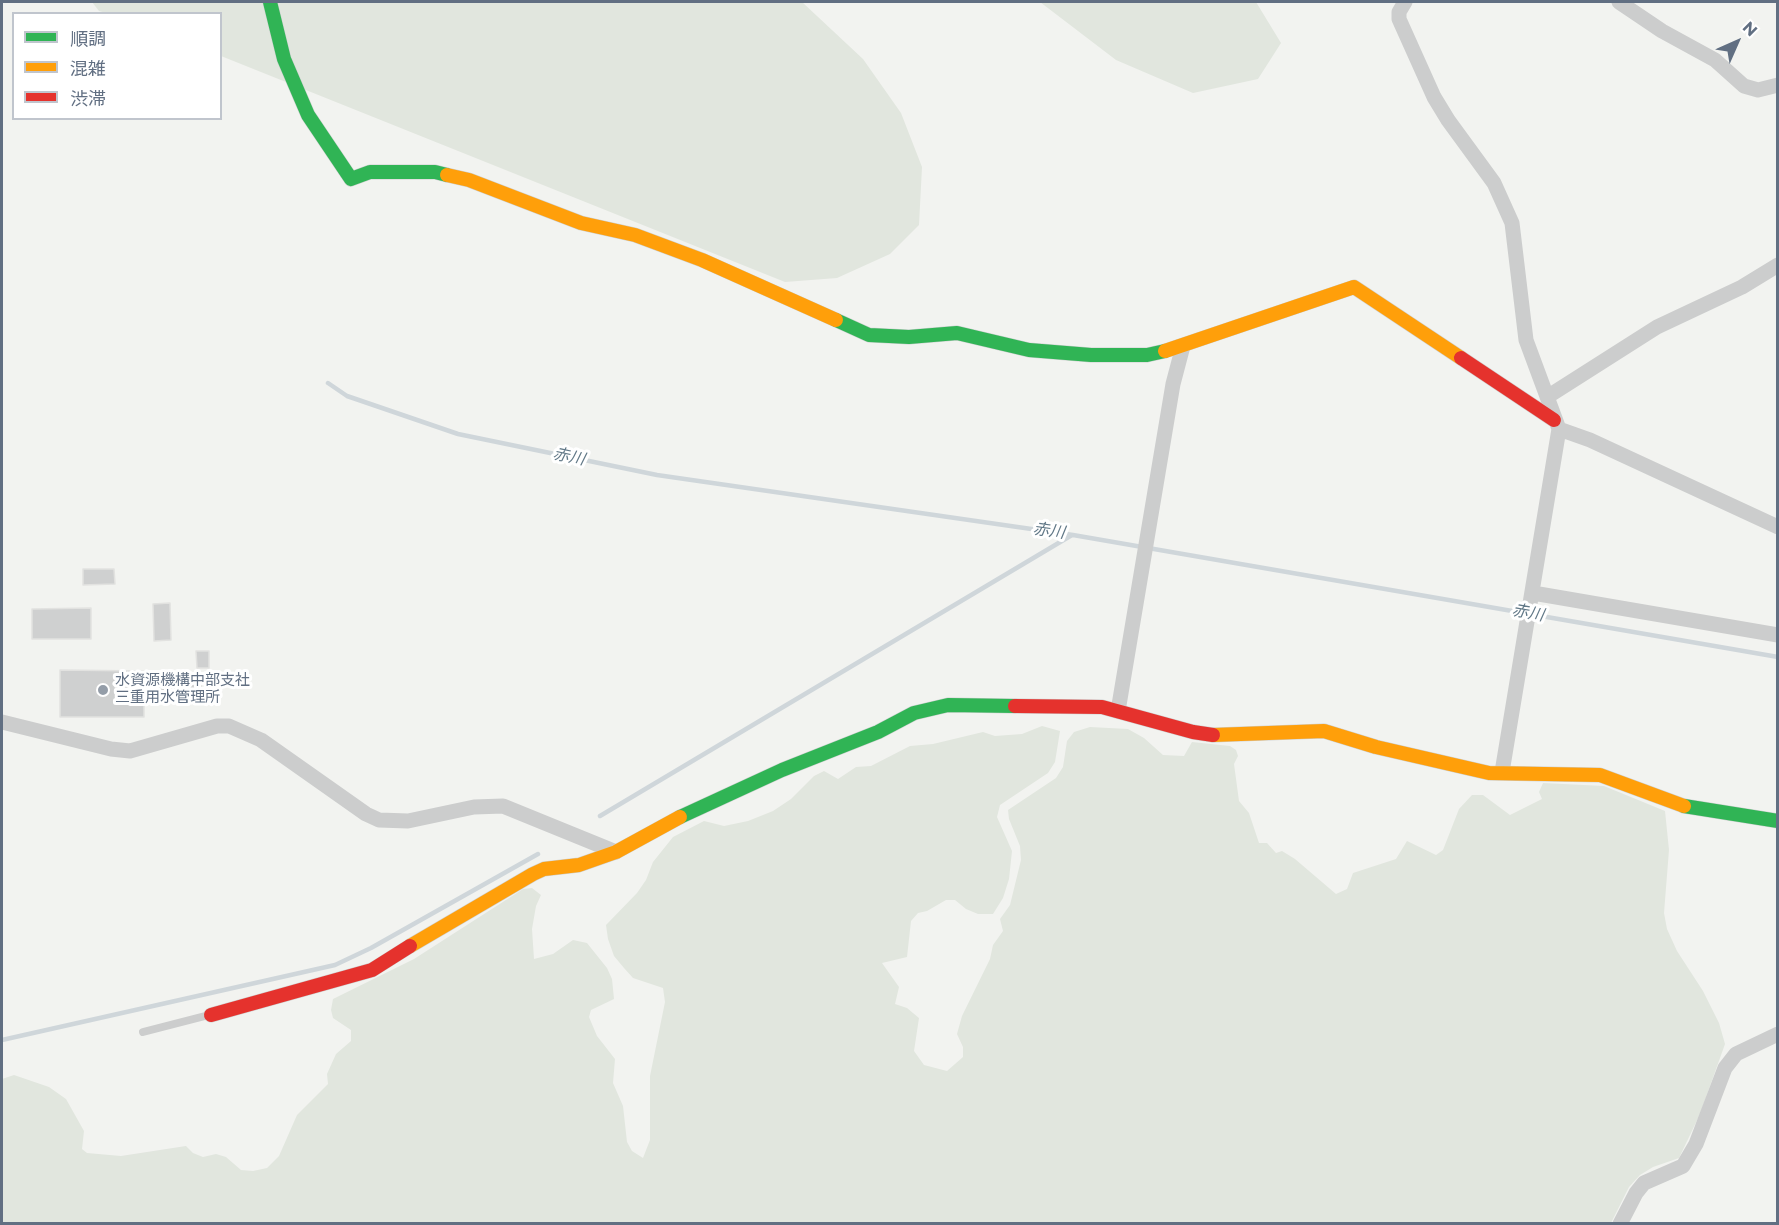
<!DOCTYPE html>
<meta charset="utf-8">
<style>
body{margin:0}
#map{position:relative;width:1779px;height:1225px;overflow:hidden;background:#f2f3f0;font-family:Montserrat,"Noto Sans JP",sans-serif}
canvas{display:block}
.frame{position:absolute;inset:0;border:3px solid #616f82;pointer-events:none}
.legend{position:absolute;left:12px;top:12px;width:210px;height:108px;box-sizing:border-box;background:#fff;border:2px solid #c0c5cd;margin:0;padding:8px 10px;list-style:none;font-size:18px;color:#616f82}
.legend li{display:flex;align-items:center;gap:12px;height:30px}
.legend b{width:30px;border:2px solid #c0c5cd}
.north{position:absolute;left:1707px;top:12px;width:60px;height:60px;-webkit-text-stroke:4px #fff;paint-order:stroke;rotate:45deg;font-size:16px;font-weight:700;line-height:24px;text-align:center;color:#616f82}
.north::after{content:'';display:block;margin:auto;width:21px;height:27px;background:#616f82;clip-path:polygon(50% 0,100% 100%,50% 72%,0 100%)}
</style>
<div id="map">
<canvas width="1779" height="1225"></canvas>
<div class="frame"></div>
<ul class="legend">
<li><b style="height:8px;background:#30b455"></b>順調</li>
<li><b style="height:8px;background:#ff9f0a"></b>混雑</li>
<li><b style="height:8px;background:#e5322d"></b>渋滞</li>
</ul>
<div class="north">N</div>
</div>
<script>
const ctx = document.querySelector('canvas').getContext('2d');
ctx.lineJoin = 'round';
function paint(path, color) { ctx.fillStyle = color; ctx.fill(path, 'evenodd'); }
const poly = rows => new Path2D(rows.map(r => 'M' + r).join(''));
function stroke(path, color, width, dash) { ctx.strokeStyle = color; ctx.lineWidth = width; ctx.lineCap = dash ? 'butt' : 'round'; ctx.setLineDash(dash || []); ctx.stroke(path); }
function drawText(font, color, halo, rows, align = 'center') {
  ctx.font = font + ' Montserrat,"Noto Sans JP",sans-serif'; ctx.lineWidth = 6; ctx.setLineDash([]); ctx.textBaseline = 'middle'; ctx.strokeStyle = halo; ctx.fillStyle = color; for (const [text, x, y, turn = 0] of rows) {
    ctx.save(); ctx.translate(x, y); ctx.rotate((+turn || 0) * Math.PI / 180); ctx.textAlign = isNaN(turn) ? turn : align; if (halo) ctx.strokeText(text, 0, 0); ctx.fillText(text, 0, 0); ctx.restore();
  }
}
paint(poly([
 [92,2,802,2,863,59,901,113,922,167,919,225,890,254,837,278,785,282,221,56,220,14,106,13,99,11],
 [1040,2,1256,2,1281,43,1258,79,1193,93,1116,60],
 [1042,726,1060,731,1055,762,1048,773,1000,805,997,817,1012,851,1009,879,1003,898,993,914,978,914,966,909,955,900,946,900,927,911,918,913,911,921,907,957,882,963,899,987,895,1004,907,1008,919,1018,914,1051,924,1065,947,1071,963,1057,963,1047,957,1034,962,1016,990,959,993,945,1003,931,1000,919,1010,905,1021,860,1020,846,1009,819,1008,810,1056,778,1063,767,1067,741,1074,732,1090,727,1128,729,1144,738,1163,755,1184,756,1192,742,1230,746,1236,750,1238,756,1234,764,1239,801,1249,813,1259,843,1267,843,1276,853,1282,851,1295,859,1336,894,1347,889,1353,873,1396,859,1407,841,1436,855,1443,850,1459,809,1472,795,1483,795,1510,815,1542,799,1539,792,1543,783,1604,786,1665,811,1669,850,1664,913,1667,929,1677,951,1703,991,1719,1023,1725,1044,1700,1114,1679,1158,1653,1167,1640,1175,1629,1187,1611,1223,2,1224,2,1079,14,1075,49,1087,66,1099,84,1131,82,1149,87,1153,121,1156,186,1146,193,1153,203,1157,216,1154,226,1157,241,1170,253,1171,267,1168,279,1156,297,1115,328,1084,327,1074,336,1054,351,1041,351,1030,333,1018,331,1010,333,999,414,959,523,889,532,888,541,895,536,906,532,929,534,959,553,954,573,940,587,943,607,968,612,979,614,999,591,1010,589,1017,597,1036,615,1059,613,1083,623,1106,627,1142,632,1151,643,1158,650,1140,650,1076,665,1002,663,988,633,978,624,968,614,956,608,939,606,925,637,893,646,880,653,862,673,837,704,821,724,826,748,821,773,811,791,799,814,776,824,771,838,779,856,767,871,766,910,746,933,744,983,732,995,736,1022,734]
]), '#e1e6de');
stroke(poly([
 [328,383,347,396,458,434,657,475,1073,535,1778,657],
 [600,816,1072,535],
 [2,1040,335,965,371,948,538,854]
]), '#cfd6da', 4.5);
const building = poly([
 [83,569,114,569,115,584,83,585,83,569],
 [170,603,171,640,154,641,153,604,170,603],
 [91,608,91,639,32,639,32,609,91,608],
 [196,651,209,651,209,668,197,668,196,651],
 [60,670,144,671,144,679,201,678,201,703,144,703,144,717,60,717,60,670]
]);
paint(building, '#cfd0d0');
stroke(building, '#e2e2e0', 1.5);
const fast = poly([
 [270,2,284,59,308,115,351,179,370,172,435,172,447,175],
 [836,320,869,335,909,337,957,333,1029,350,1091,355,1147,355,1165,351],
 [1684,806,1778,821],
 [680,817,782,770,878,732,914,713,948,705,1015,706]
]);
const slow = poly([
 [447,175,469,180,581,223,635,235,702,260,836,320],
 [1165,351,1354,287,1461,358],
 [1213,735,1324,731,1376,747,1489,773,1600,775,1684,806],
 [410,946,533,874,544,869,579,865,616,852,680,817]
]);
const jam = poly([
 [1461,358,1554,420],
 [1015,706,1102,707,1193,732,1213,735],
 [211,1015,372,970,410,946]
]);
stroke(fast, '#ced0d0', 15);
stroke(slow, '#ced0d0', 15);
stroke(jam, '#ced0d0', 15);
stroke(poly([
 [143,1032,209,1015]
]), '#cccdcd', 8);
stroke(poly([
 [1405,2,1399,12,1399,19,1434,97,1448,120,1494,183,1512,223,1526,340,1559,429,1502,772],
 [1619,2,1662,31,1715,60,1744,86,1758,90,1778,85],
 [1547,397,1657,327,1742,287,1778,265],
 [1559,429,1590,440,1778,527],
 [1533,593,1778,635],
 [1118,711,1173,384,1183,346],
 [2,722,111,749,130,751,217,726,229,726,261,740,366,814,379,820,408,821,474,807,503,806,616,852],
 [1620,1224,1636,1193,1644,1183,1683,1166,1696,1144,1725,1068,1736,1054,1778,1034]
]), '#cccdcd', 15);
stroke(fast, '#30b455', 14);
stroke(slow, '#ff9f0a', 14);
stroke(jam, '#e5322d', 14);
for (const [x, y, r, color] of [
 [103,690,6,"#949da8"]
]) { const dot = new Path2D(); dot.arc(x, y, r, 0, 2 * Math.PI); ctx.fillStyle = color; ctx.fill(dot); stroke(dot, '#fff', 2); }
drawText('15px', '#616f82', '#fff', [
 ["水資源機構中部支社",115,681],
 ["三重用水管理所",115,698]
], 'left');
drawText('italic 16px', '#617887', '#fff', [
 ["赤川",569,457,12],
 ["赤川",1049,531,8],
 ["赤川",1528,613,10]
]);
</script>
